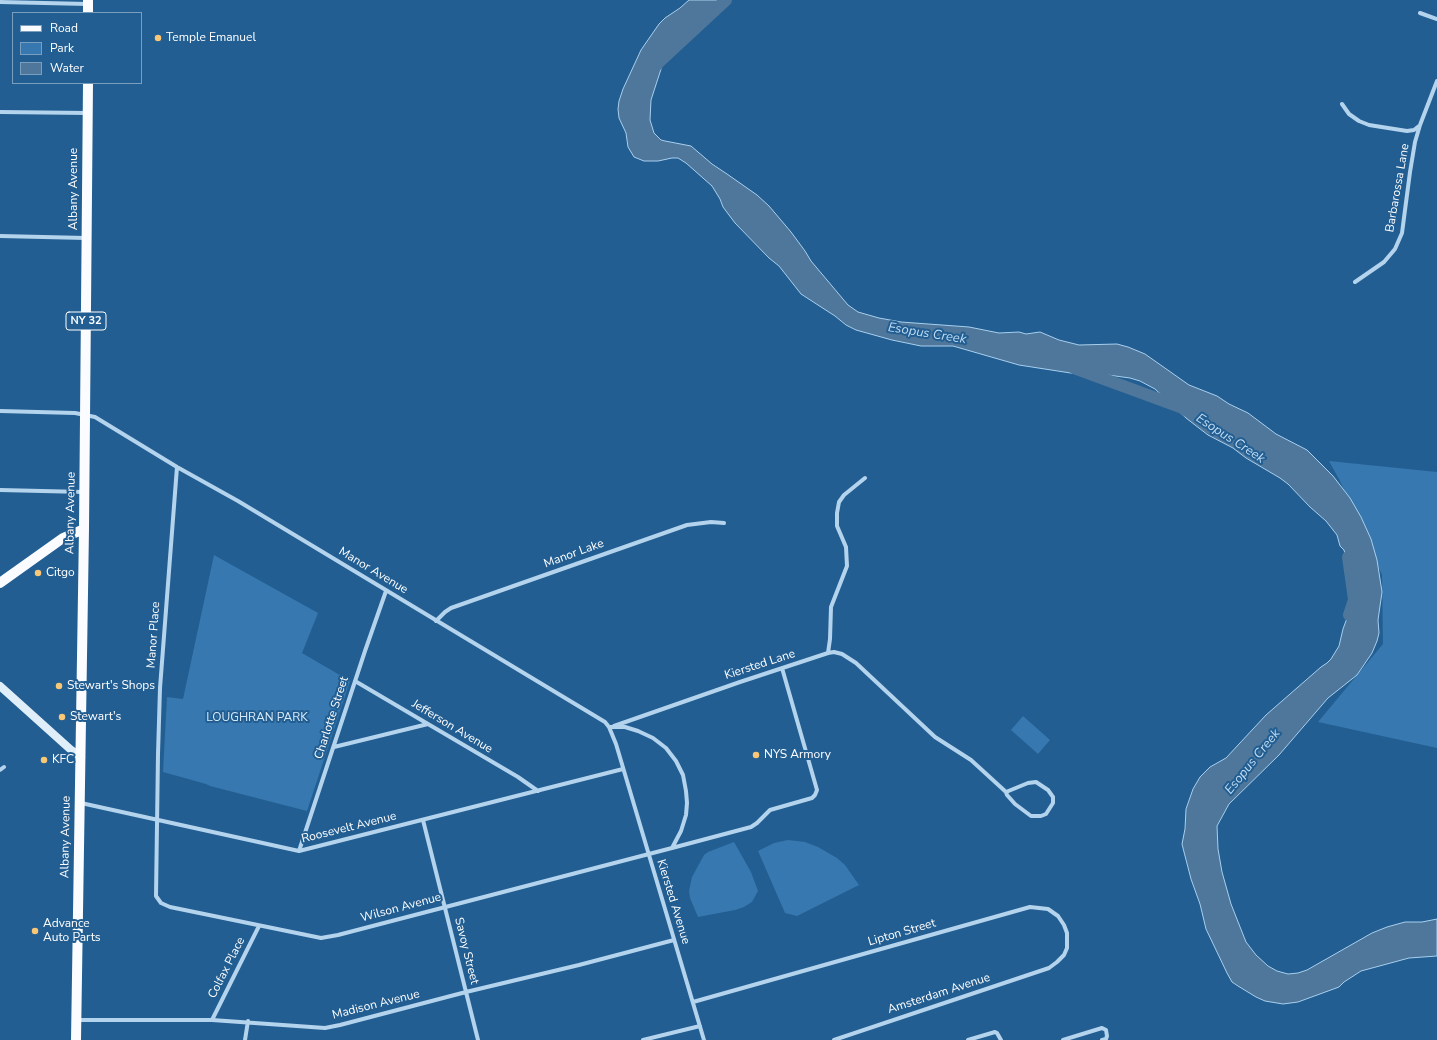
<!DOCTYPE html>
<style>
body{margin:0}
#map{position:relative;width:1437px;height:1040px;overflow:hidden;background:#225e92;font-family:"Nunito Sans",sans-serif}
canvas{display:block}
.legend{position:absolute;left:12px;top:12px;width:130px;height:72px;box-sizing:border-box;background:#225e92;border:1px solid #7a9ebe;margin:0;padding:5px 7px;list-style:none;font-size:12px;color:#fff}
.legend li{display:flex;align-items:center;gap:8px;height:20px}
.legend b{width:20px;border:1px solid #7a9ebe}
</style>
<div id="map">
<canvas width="1437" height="1040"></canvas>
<ul class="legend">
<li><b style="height:5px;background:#fafcff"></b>Road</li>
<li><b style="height:11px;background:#3678af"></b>Park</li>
<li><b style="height:11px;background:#4e779b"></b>Water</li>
</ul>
</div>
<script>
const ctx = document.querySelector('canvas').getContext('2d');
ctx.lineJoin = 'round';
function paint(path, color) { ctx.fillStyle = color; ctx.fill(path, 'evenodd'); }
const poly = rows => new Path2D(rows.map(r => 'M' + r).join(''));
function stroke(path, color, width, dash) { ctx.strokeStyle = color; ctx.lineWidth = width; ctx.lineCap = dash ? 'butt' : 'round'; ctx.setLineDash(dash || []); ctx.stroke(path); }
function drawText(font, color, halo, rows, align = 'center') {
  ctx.font = font + ' "Nunito Sans",sans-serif'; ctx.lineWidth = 4; ctx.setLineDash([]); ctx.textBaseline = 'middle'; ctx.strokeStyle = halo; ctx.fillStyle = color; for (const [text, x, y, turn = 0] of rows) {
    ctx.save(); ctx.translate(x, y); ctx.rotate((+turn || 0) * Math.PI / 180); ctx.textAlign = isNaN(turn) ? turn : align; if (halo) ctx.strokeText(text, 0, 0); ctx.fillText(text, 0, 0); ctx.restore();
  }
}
paint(poly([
 [1329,461,1437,472,1437,748,1318,722,1383,644,1382,575,1340,481],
 [214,555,318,613,302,653,350,681,307,811,210,786,206,784,163,772,167,697,183,699],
 [1023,716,1050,740,1038,754,1011,730],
 [788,840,805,842,818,847,837,858,845,865,859,885,797,916,785,913,758,851,774,843],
 [734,842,751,872,758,891,752,902,744,907,735,910,698,917,690,898,689,891,692,877,704,855,708,852]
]), '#3678af');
const water = poly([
 [689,0,731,0,710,20,702,26,684,35,671,48,663,63,651,100,650,120,654,133,661,140,665,141,691,146,712,164,727,174,757,195,769,206,791,232,805,251,811,261,848,305,858,312,879,318,901,322,969,327,999,333,1019,332,1026,334,1040,332,1059,340,1079,345,1117,344,1128,347,1145,354,1189,385,1217,396,1229,404,1248,413,1276,434,1307,450,1333,476,1350,498,1361,517,1371,539,1377,560,1382,592,1378,620,1379,633,1377,641,1372,653,1357,675,1328,698,1279,755,1229,804,1217,826,1218,849,1222,872,1231,904,1246,942,1256,955,1268,966,1277,971,1288,974,1298,973,1307,970,1372,933,1387,927,1405,922,1422,922,1437,919,1437,956,1409,958,1361,971,1344,982,1339,987,1298,1002,1283,1004,1265,1001,1256,997,1238,986,1232,982,1227,973,1206,929,1200,904,1191,879,1184,852,1182,844,1185,829,1186,809,1193,789,1200,777,1210,767,1226,758,1266,715,1321,667,1327,663,1331,659,1339,646,1343,629,1354,599,1354,590,1353,582,1344,550,1340,546,1337,535,1326,521,1310,507,1288,484,1280,478,1246,458,1233,448,1208,435,1186,418,1155,389,1140,381,1130,378,1108,375,1094,373,1077,374,1019,365,953,346,921,346,892,340,856,330,846,325,835,316,801,294,779,266,769,258,735,223,723,207,720,199,712,186,686,163,678,158,672,158,658,161,644,161,634,157,628,147,626,133,619,118,618,109,619,101,623,89,641,50,659,24,665,18,680,8,689,0]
]);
paint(water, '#4e779b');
stroke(water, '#a8cfee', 1);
stroke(poly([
 [657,65,658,63,726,0],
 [1074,368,1183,408,1187,411],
 [1348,557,1354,600,1349,615]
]), '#4e779b', 12);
stroke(poly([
 [0,2,88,4],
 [1420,13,1437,19],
 [1342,104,1349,114,1359,121,1369,125,1407,131,1414,130,1419,126],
 [0,112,88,113],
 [0,236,86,238],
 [1355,282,1384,262,1395,249,1402,233,1410,172,1415,142,1420,125,1437,81],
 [0,411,75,413,95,417,177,467,238,501,605,722,609,727,616,744,704,1040],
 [177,467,160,688,158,754,156,896,161,903,170,907,321,938,338,935,672,848,681,831,686,815,687,803,686,791,683,775,676,761,666,748,653,738,638,731,625,727,609,727],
 [0,490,84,492],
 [436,621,445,612,451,608,687,525,711,522,724,523],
 [828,653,830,639,831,607,847,566,846,547,837,526,837,513,839,502,844,495,865,478],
 [355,681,518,777,538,791],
 [614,726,740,682,828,653,834,652,842,654,856,663,935,737,971,760,1006,792,1028,783,1036,782,1048,790,1053,797,1053,803,1046,814,1041,816,1031,816,1015,804,1007,795,1006,792],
 [334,747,428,724],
 [0,770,4,767],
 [81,803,299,851,623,769],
 [423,820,478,1040],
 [672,848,751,827,757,823,770,810,812,798,815,795,817,790,782,668],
 [299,851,365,651,386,591],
 [693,1002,1030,907,1048,909,1058,916,1064,925,1067,933,1067,948,1064,955,1057,962,1049,968,834,1040],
 [77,1020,212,1020,325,1028,340,1025,466,992,579,965,674,940],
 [212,1020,259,926],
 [245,1040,248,1021],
 [643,1040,700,1026],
 [968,1040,995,1032,997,1033,1001,1040],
 [1063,1040,1102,1028,1106,1030,1107,1036,1106,1039,1102,1040]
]), '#b4d3ed', 4);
stroke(poly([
 [0,686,70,749,81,757]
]), '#e0eefa', 8);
stroke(poly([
 [88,13,88,0],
 [0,583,63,538,84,529],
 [76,1040,84,529,88,83]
]), '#fafcff', 10);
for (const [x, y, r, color] of [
 [158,38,4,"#f9c776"],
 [38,573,4,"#f9c776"],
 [59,686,4,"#f9c776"],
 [62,717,4,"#f9c776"],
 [756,755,4,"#f9c776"],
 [44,760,4,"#f9c776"],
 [35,931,4,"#f9c776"]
]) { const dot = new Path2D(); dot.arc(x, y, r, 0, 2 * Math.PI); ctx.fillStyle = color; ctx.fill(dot); stroke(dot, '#225e92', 1.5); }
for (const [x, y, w] of [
 [86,321,40]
]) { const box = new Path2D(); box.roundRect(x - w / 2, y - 9, w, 18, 3); ctx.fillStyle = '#225e92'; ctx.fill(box); stroke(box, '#fff', 1); }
drawText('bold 11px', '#fff', null, [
 ["NY 32",86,321]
]);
drawText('12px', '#fff', '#225e92', [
 ["Temple Emanuel",166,38],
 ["Citgo",46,573],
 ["Stewart's Shops",67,686],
 ["Stewart's",70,717],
 ["NYS Armory",764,755],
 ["KFC",52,760],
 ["Advance",43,924],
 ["Auto Parts",43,938]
], 'left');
drawText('12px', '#fff', '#225e92', [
 ["Barbarossa Lane",1398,188,-80],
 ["Albany Avenue",74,189,-90],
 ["Albany Avenue",71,513,-89],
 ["Manor Lake",574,554,-20],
 ["Manor Avenue",373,571,31],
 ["Manor Place",154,635,-86],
 ["Kiersted Lane",760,665,-18],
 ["Charlotte Street",332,718,-72],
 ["Jefferson Avenue",452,727,31],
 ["Roosevelt Avenue",349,828,-14],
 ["Albany Avenue",66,837,-89],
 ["Kiersted Avenue",673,902,73],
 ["Wilson Avenue",401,908,-15],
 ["Lipton Street",902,933,-16],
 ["Savoy Street",466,951,76],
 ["Colfax Place",227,968,-63],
 ["Amsterdam Avenue",939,994,-18],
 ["Madison Avenue",376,1005,-14]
]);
drawText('12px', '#d9ebf9', '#225e92', [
 ["LOUGHRAN PARK",257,718]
]);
drawText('italic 13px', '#c0ddf4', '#225e92', [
 ["Esopus Creek",927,334,9],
 ["Esopus Creek",1230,439,33],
 ["Esopus Creek",1253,762,-51]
]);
</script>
